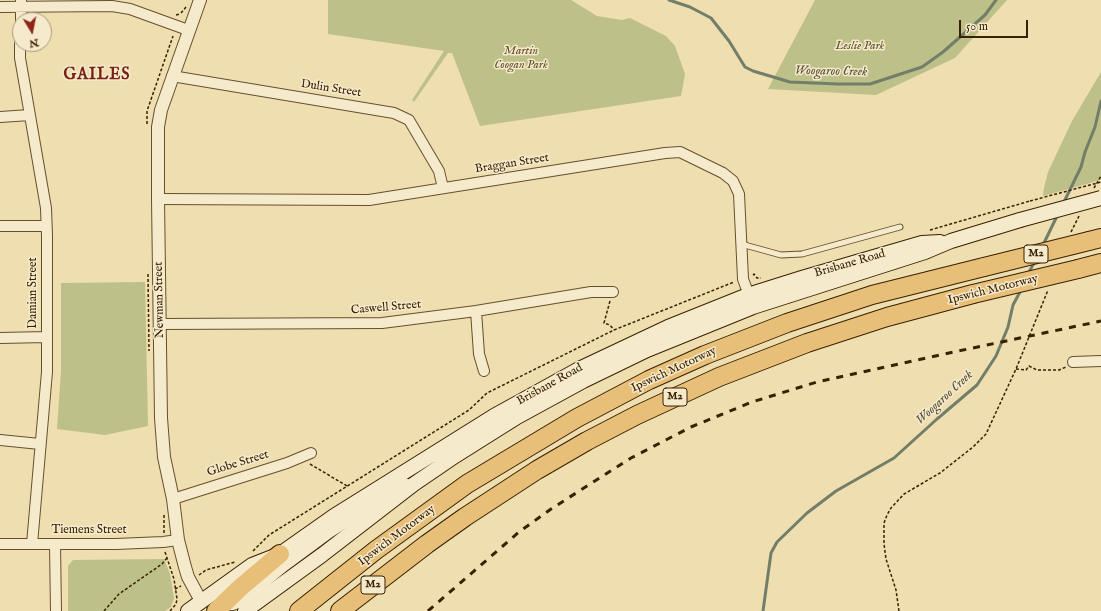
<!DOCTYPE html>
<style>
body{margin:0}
#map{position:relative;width:1101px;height:611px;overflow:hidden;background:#efdeb0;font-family:"IM FELL English",serif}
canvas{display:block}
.north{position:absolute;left:12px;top:12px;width:40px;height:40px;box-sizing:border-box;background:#f5eacc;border:1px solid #aa997a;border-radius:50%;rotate:170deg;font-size:11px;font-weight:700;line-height:16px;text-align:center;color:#392000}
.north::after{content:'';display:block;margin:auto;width:14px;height:18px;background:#8f2418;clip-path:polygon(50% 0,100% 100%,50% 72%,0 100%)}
.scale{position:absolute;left:959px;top:20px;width:69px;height:18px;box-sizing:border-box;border:2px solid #392000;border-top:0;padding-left:5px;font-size:12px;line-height:14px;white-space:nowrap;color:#392000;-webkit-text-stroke:3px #f5eacc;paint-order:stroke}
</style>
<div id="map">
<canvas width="1101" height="611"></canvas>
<div class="north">N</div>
<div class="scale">50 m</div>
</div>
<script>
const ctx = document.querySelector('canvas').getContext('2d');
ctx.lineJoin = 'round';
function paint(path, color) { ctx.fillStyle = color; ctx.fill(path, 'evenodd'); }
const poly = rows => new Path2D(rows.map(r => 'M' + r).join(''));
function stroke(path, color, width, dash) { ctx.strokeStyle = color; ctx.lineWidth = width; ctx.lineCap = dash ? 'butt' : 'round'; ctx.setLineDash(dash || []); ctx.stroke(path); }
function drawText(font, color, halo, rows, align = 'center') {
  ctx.font = font + ' "IM FELL English",serif'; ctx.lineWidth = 3; ctx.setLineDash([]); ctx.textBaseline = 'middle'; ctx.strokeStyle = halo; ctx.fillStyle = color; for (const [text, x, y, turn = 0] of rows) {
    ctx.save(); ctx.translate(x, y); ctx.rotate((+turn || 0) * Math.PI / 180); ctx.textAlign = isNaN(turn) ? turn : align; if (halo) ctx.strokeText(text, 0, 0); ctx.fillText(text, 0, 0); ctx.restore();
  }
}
paint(poly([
 [328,0,571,0,597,16,622,20,630,18,666,36,675,46,685,74,681,96,480,126,452,53,448,53,414,102,412,100,444,51,328,34],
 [815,0,1007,0,955,58,876,95,768,89],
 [1101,72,1101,180,1043,196,1044,188,1048,172,1072,121],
 [145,282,148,426,105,435,57,429,61,371,61,283],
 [164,559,170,574,174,598,171,607,165,611,68,611,68,566,73,560]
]), '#bdc088');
stroke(poly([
 [669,0,690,7,711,18,729,41,745,67,753,71,790,82,838,84,870,84,922,67,943,52,985,15,996,0],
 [1063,204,1081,167,1085,152,1095,127,1101,101],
 [1043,245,1058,214],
 [1028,274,1035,261],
 [763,611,771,553,777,542,807,513,836,491,894,458,937,419,977,385,996,356,1008,327,1013,305,1021,290]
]), '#737e69', 3);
const service = poly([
 [741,244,781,255,802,254,900,227]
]);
const minor = poly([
 [0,7,112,6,130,9,188,30],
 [21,20,21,0],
 [20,44,20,58,23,75,46,208,47,236,47,372,32,544],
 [172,76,394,113,409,120,439,171,443,188],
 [0,117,30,115],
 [158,199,369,200,665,153,680,152,723,173,733,181,739,194,743,279,751,301],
 [0,226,46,226],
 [476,311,479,354,484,371],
 [160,324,382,323,476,311,591,292,613,292],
 [0,338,46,337],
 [1073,362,1101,361],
 [0,440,40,444],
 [173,499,287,463,311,453],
 [0,544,116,544,163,542,178,540],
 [55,544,56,611]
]);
const tertiary = poly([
 [200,0,161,110,158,127,158,199,161,418,164,457,173,499,178,540,185,567,188,577,201,601],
 [221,605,233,604,241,601,283,566,329,532,401,486,407,485]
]);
const secondary = poly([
 [188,611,252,565,280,554,334,516,494,416,581,368,668,327,748,295,802,278,922,243,940,242],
 [245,611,322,555,414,484,455,456,517,417,583,381,647,350,753,307,925,252,951,241,1020,220]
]);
const motorway = poly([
 [1089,241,1101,238],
 [1078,269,1101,263],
 [216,611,241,587,280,554],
 [299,611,376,550,467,484,577,418,649,380,705,355,787,323,872,295,984,267],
 [340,611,427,544,465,517,537,470,587,441,637,415,719,377,807,343,887,317,973,294]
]);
stroke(service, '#66502c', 7);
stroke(minor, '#66502c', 12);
stroke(tertiary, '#66502c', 14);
stroke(secondary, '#392000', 16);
stroke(motorway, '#392000', 20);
stroke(poly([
 [181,13,186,7],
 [176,15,180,14],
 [147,124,147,111,173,36],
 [1094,188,1101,176],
 [930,230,1030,201],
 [1071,232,1079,216],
 [148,274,149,351],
 [753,275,754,274,757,278,761,278],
 [610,301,604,323,610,325,614,330],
 [1016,369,1026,370,1029,366,1037,370,1059,370,1066,367],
 [310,464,347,486],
 [164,533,164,515],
 [253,551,269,535,469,410,487,393,614,330,734,282],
 [165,552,174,579,177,599,176,604,170,611],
 [199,575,206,570,235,562],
 [175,589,181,586],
 [104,611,119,594,162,564,167,558],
 [899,611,896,590,886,559,884,544,884,523,887,515,891,508,904,494,940,473,973,447,986,434,1016,369,1048,290]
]), '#392000', 1.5, [3, 2]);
stroke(service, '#f5eacc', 5);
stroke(minor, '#f5eacc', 10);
stroke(tertiary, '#f5eacc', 12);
stroke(secondary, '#f5eacc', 14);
stroke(motorway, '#e8bf78', 18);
stroke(poly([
 [428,611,519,532,551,509,631,458,691,427,752,402,817,382,949,353,1101,321]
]), '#392000', 3, [7, 7]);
const secondaryBridge = poly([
 [1020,220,1101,198]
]);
const motorwayBridge = poly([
 [984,267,1089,241],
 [973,294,1078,269]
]);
stroke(secondaryBridge, '#392000', 16, []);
stroke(motorwayBridge, '#392000', 20, []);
stroke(poly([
 [1030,201,1101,182]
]), '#392000', 1.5, [3, 2]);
stroke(secondaryBridge, '#f5eacc', 14);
stroke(motorwayBridge, '#e8bf78', 18);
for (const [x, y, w] of [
 [1036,254,24],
 [675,397,24],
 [373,585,24]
]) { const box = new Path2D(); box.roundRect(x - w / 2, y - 9, w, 18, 3); ctx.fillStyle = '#f5eacc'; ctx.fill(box); stroke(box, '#392000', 1); }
drawText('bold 11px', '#392000', null, [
 ["M2",1036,254],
 ["M2",675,397],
 ["M2",373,585]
]);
drawText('italic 12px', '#615029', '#f5eacc', [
 ["Leslie Park",860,47],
 ["Martin",521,52],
 ["Coogan Park",521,66]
]);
drawText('12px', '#392000', '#f5eacc', [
 ["Dulin Street",331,89,9],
 ["Braggan Street",512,164,-9],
 ["Brisbane Road",850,264,-16],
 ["Ipswich Motorway",993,290,-14],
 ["Damian Street",34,293,-90],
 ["Newman Street",160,300,-91],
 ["Caswell Street",386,308,-5],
 ["Ipswich Motorway",674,370,-25],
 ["Brisbane Road",550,385,-29],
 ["Globe Street",238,464,-17],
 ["Tiemens Street",89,531],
 ["Ipswich Motorway",397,536,-37]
]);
drawText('italic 13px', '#564f35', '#f5eacc', [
 ["Woogaroo Creek",831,72,1],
 ["Woogaroo Creek",945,398,-43]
]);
ctx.letterSpacing = '1px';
drawText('bold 16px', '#7a1f14', '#f5eacc', [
 ["GAILES",97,76]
]);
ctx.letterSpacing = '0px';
</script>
